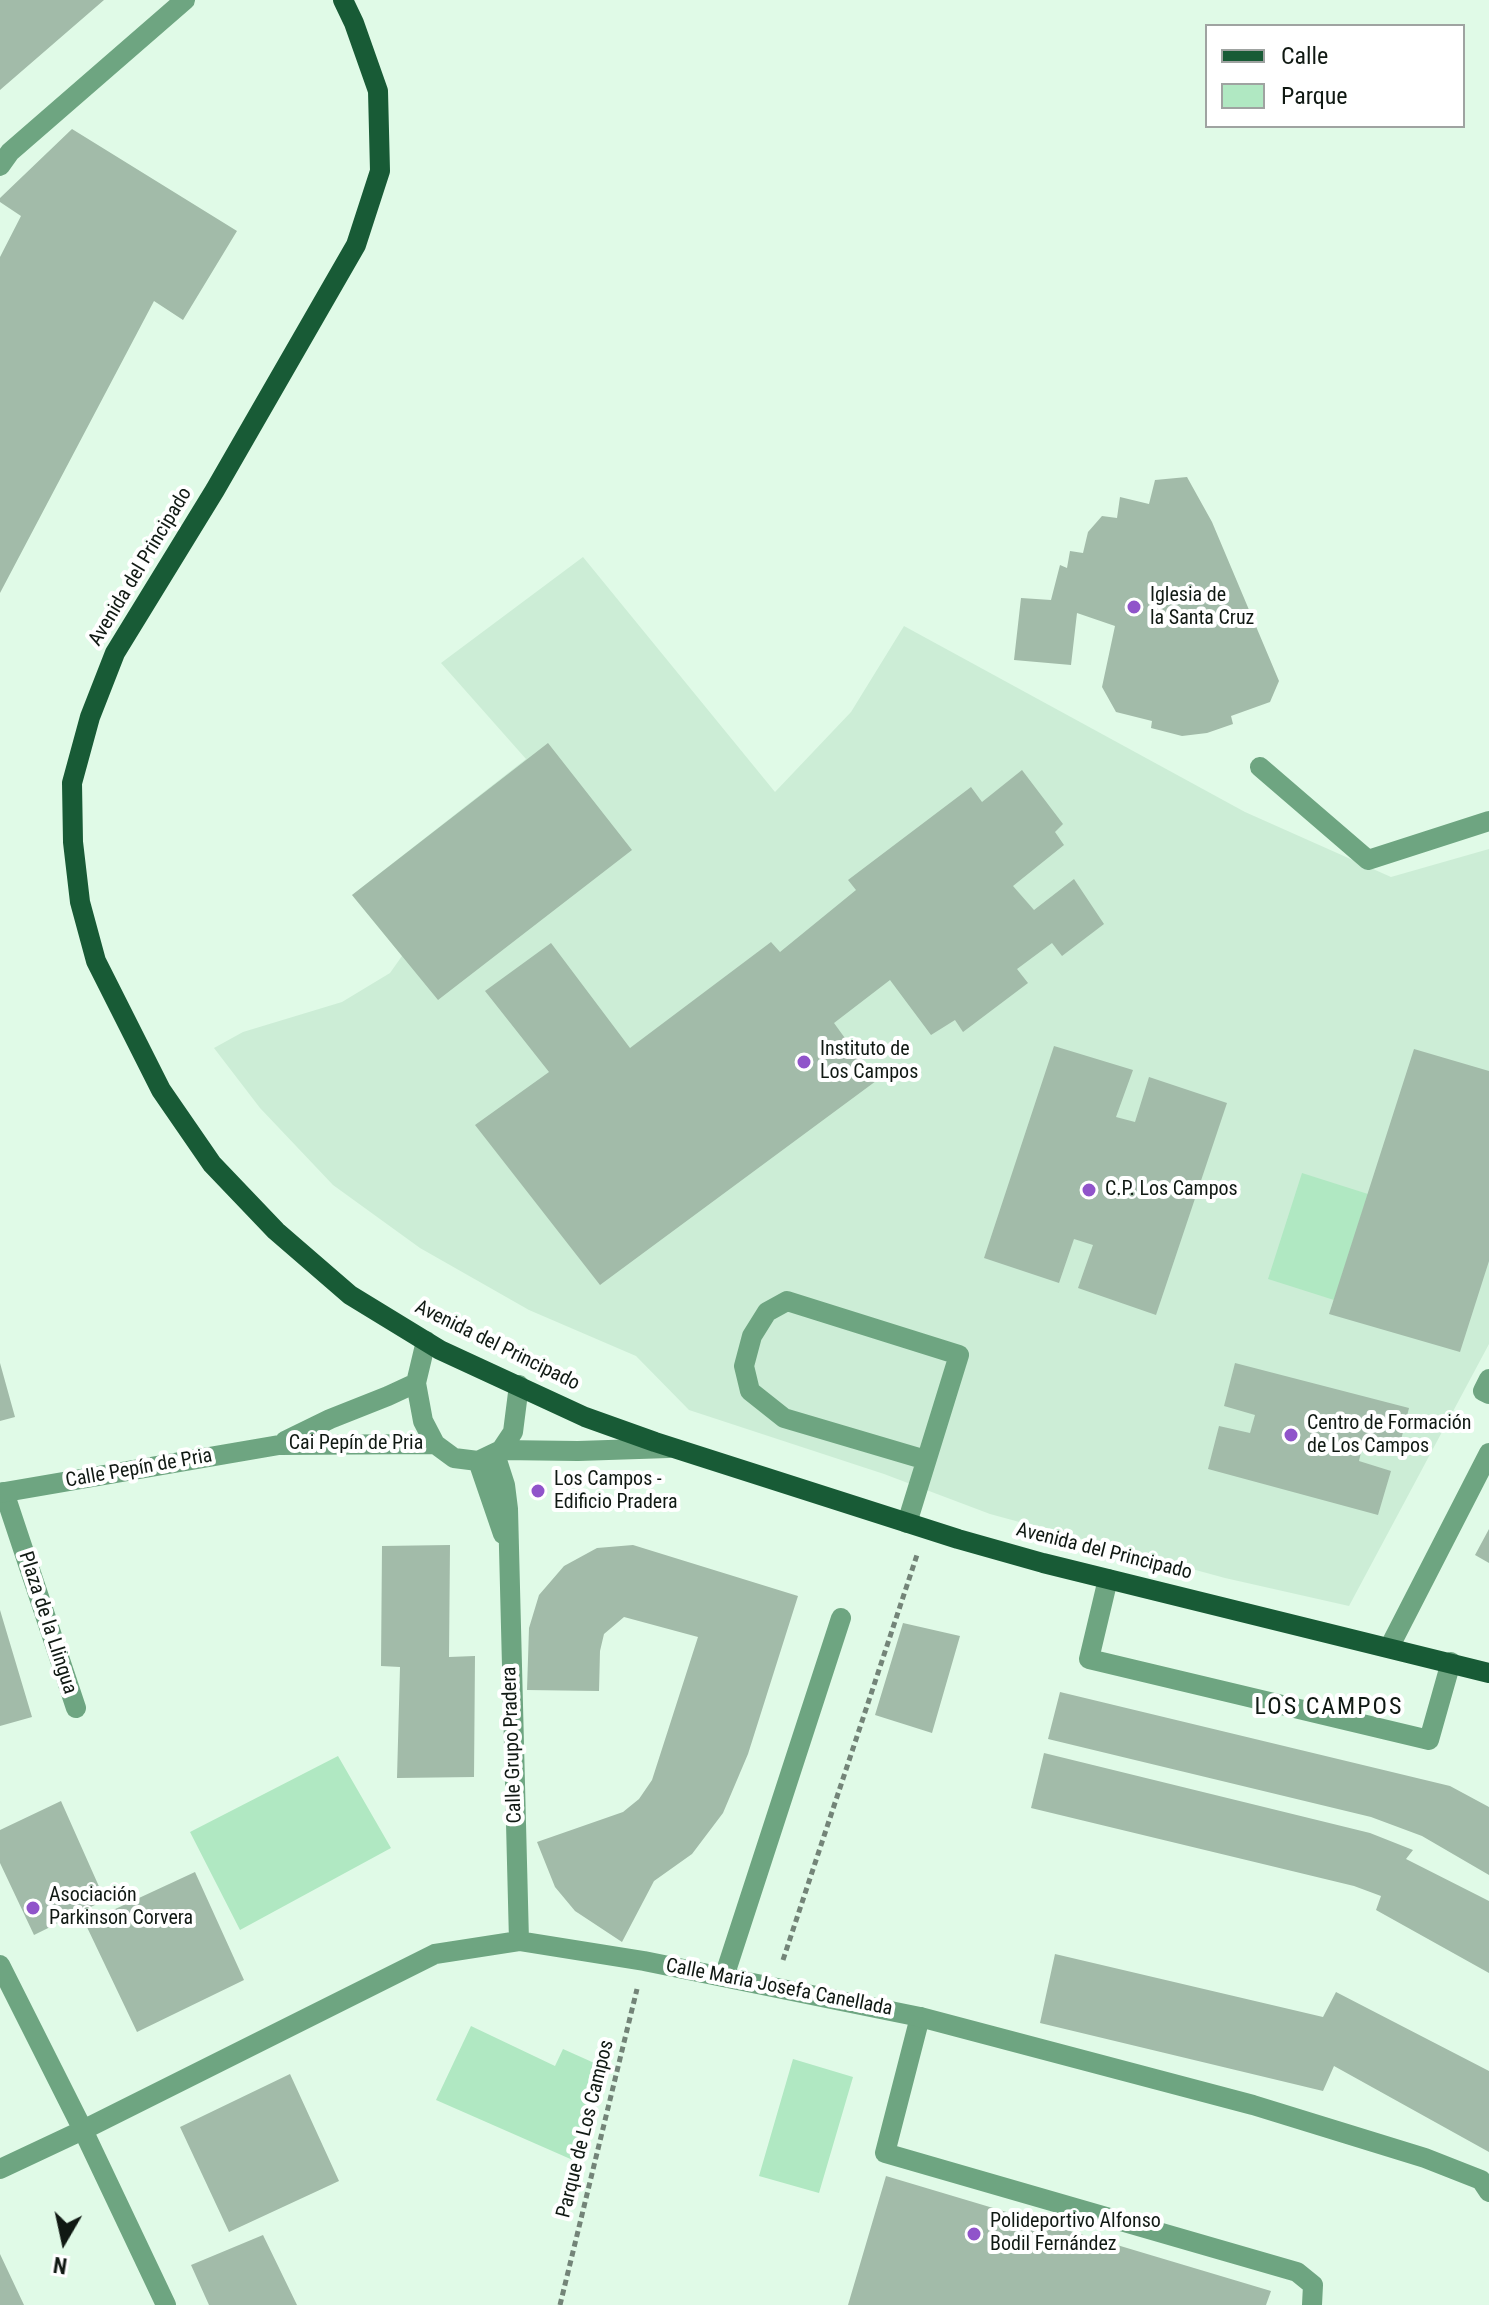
<!DOCTYPE html>
<meta charset="utf-8">
<style>
body{margin:0}
#map{position:relative;width:1489px;height:2305px;overflow:hidden;background:#e0fae7;font-family:"Roboto Condensed",sans-serif}
canvas{display:block}
.legend{position:absolute;left:1205px;top:24px;width:260px;height:104px;box-sizing:border-box;background:#fff;border:2px solid #9fa3a1;margin:0;padding:10px 14px;list-style:none;font-size:24px;color:#101913}
.legend li{display:flex;align-items:center;gap:16px;height:40px}
.legend b{width:40px;border:2px solid #9fa3a1}
.north{position:absolute;left:24px;top:2201px;width:80px;height:80px;-webkit-text-stroke:6px #fff;paint-order:stroke;rotate:189deg;font-size:22px;font-weight:700;line-height:32px;text-align:center;color:#101913}
.north::after{content:'';display:block;margin:auto;width:28px;height:36px;background:#101913;clip-path:polygon(50% 0,100% 100%,50% 72%,0 100%)}
</style>
<div id="map">
<canvas width="1489" height="2305"></canvas>
<ul class="legend">
<li><b style="height:10px;background:#185b36"></b>Calle</li>
<li><b style="height:22px;background:#b0e8c2"></b>Parque</li>
</ul>
<div class="north">N</div>
</div>
<script>
const ctx = document.querySelector('canvas').getContext('2d');
ctx.lineJoin = 'round';
function paint(path, color) { ctx.fillStyle = color; ctx.fill(path, 'evenodd'); }
const poly = rows => new Path2D(rows.map(r => 'M' + r).join(''));
function stroke(path, color, width, dash) { ctx.strokeStyle = color; ctx.lineWidth = width; ctx.lineCap = dash ? 'butt' : 'round'; ctx.setLineDash(dash || []); ctx.stroke(path); }
function drawText(font, color, halo, rows, align = 'center') {
  ctx.font = font + ' "Roboto Condensed",sans-serif'; ctx.lineWidth = 8; ctx.setLineDash([]); ctx.textBaseline = 'middle'; ctx.strokeStyle = halo; ctx.fillStyle = color; for (const [text, x, y, turn = 0] of rows) {
    ctx.save(); ctx.translate(x, y); ctx.rotate((+turn || 0) * Math.PI / 180); ctx.textAlign = isNaN(turn) ? turn : align; if (halo) ctx.strokeText(text, 0, 0); ctx.fillText(text, 0, 0); ctx.restore();
  }
}
paint(poly([
 [583,557,775,792,851,712,904,626,1245,812,1391,877,1489,849,1489,1344,1349,1606,1225,1578,990,1514,884,1474,689,1410,636,1356,529,1310,420,1248,333,1185,260,1108,214,1048,243,1032,342,1002,390,973,402,956,352,895,526,759,441,663]
]), '#ccedd6');
paint(poly([
 [1302,1173,1368,1194,1334,1300,1268,1279],
 [338,1756,391,1848,240,1930,190,1832],
 [471,2026,555,2066,563,2049,601,2066,575,2161,436,2100],
 [793,2059,853,2077,819,2193,759,2176]
]), '#b0e8c2');
paint(poly([
 [0,0,104,0,0,90],
 [72,129,237,231,183,320,154,301,0,593,0,257,21,216,0,202,0,198],
 [1187,477,1212,522,1279,681,1270,702,1231,716,1233,724,1207,733,1182,736,1151,728,1152,721,1116,712,1102,687,1115,626,1077,613,1071,665,1014,660,1021,598,1051,600,1060,565,1067,568,1070,551,1083,553,1088,532,1102,516,1117,518,1120,497,1149,504,1155,480],
 [548,743,632,850,438,1000,352,895],
 [1022,770,1063,824,1055,832,1064,845,1013,886,1034,910,1074,879,1104,924,1062,956,1052,943,1017,969,1028,983,963,1032,955,1020,931,1035,890,980,834,1023,876,1081,600,1285,475,1125,549,1072,485,991,551,943,630,1048,771,942,780,952,856,890,848,880,971,787,982,802],
 [1054,1046,1133,1070,1116,1117,1135,1122,1149,1077,1227,1103,1156,1315,1078,1288,1093,1245,1074,1239,1059,1283,984,1258],
 [1414,1049,1489,1071,1489,1261,1460,1352,1329,1314],
 [0,1363,15,1417,0,1421],
 [1235,1363,1409,1408,1398,1452,1363,1444,1359,1461,1391,1471,1378,1515,1208,1469,1219,1426,1250,1433,1255,1415,1224,1406],
 [1489,1529,1489,1563,1475,1555],
 [450,1545,449,1657,475,1656,474,1777,397,1778,400,1667,381,1666,382,1546],
 [633,1545,798,1596,748,1754,723,1813,692,1854,654,1881,622,1942,575,1911,555,1887,537,1842,623,1812,639,1799,652,1780,698,1637,624,1617,604,1634,600,1651,599,1691,527,1690,529,1628,539,1595,564,1566,597,1548],
 [0,1610,32,1717,0,1726],
 [903,1623,960,1636,932,1733,875,1715],
 [1060,1692,1450,1786,1489,1807,1489,1875,1422,1836,1371,1817,1048,1739],
 [1044,1753,1370,1833,1413,1850,1406,1859,1489,1901,1489,1973,1376,1910,1381,1896,1354,1886,1031,1808],
 [61,1801,105,1900,34,1935,0,1863,0,1830],
 [195,1872,244,1980,137,2032,85,1923],
 [1055,1954,1323,2017,1336,1992,1489,2071,1489,2152,1334,2066,1323,2091,1040,2023],
 [290,2074,339,2181,229,2232,180,2127],
 [886,2176,1271,2291,1266,2305,848,2305],
 [263,2235,297,2305,209,2305,191,2265],
 [0,2254,24,2305,0,2305]
]), '#a2bba9');
stroke(poly([
 [783,1960,917,1555],
 [560,2305,637,1989]
]), '#738478', 5, [6, 4]);
stroke(poly([
 [0,166,10,152,185,0],
 [907,1523,959,1355,787,1301,767,1312,752,1336,744,1366,750,1391,784,1418,926,1460],
 [1108,1579,1089,1659,1429,1740,1451,1662],
 [724,1977,841,1618],
 [920,2017,885,2153,1297,2272,1313,2285,1312,2305]
]), '#6ea581', 20);
stroke(poly([
 [1489,1379,1483,1391,1489,1394],
 [4,1492,76,1708]
]), '#6ea581', 20);
stroke(poly([
 [1260,767,1368,860,1489,821],
 [426,1341,416,1383,423,1421,435,1444,454,1458,478,1461,501,1450,513,1432,519,1385],
 [285,1441,330,1419,388,1396,416,1383],
 [501,1450,578,1451,669,1448],
 [495,1454,505,1485,508,1509,519,1941],
 [478,1461,503,1534],
 [0,1493,279,1445,435,1444],
 [1390,1646,1489,1453],
 [0,1965,83,2130,166,2305],
 [0,2169,83,2130,435,1954,519,1941,644,1961,920,2017,1253,2105,1425,2158,1481,2180,1489,2192]
]), '#6ea581', 20);
stroke(poly([
 [343,0,354,23,378,91,380,171,356,245,215,490,115,653,90,717,72,783,73,842,80,902,96,961,161,1090,212,1164,276,1231,350,1295,440,1350,585,1417,655,1442,958,1539,1043,1563,1489,1673]
]), '#185b36', 20);
for (const [x, y, r, color] of [
 [1134,607,8,"#9054ca"],
 [804,1062,8,"#9054ca"],
 [1089,1190,8,"#9054ca"],
 [1291,1435,8,"#9054ca"],
 [538,1491,8,"#9054ca"],
 [33,1908,8,"#9054ca"],
 [974,2234,8,"#9054ca"]
]) { const dot = new Path2D(); dot.arc(x, y, r, 0, 2 * Math.PI); ctx.fillStyle = color; ctx.fill(dot); stroke(dot, '#fff', 3); }
drawText('20px', '#101913', '#fff', [
 ["Avenida del Principado",141,567,-59],
 ["Avenida del Principado",497,1346,26],
 ["Cai Pepín de Pria",356,1444],
 ["Calle Pepín de Pria",139,1469,-10],
 ["Avenida del Principado",1104,1552,14],
 ["Plaza de la Llingua",47,1623,72],
 ["Calle Grupo Pradera",513,1745,-92],
 ["Calle Maria Josefa Canellada",779,1988,11],
 ["Parque de Los Campos",586,2129,-76]
]);
drawText('20px', '#101913', '#fff', [
 ["Iglesia de",1150,596],
 ["la Santa Cruz",1150,619],
 ["Instituto de",820,1050],
 ["Los Campos",820,1073],
 ["C.P. Los Campos",1105,1190],
 ["Centro de Formación",1307,1424],
 ["de Los Campos",1307,1447],
 ["Los Campos -",554,1480],
 ["Edificio Pradera",554,1503],
 ["Asociación",49,1896],
 ["Parkinson Corvera",49,1919],
 ["Polideportivo Alfonso",990,2222],
 ["Bodil Fernández",990,2245]
], 'left');
ctx.letterSpacing = '2px';
drawText('24px', '#101913', '#fff', [
 ["LOS CAMPOS",1329,1708]
]);
ctx.letterSpacing = '0px';
</script>
